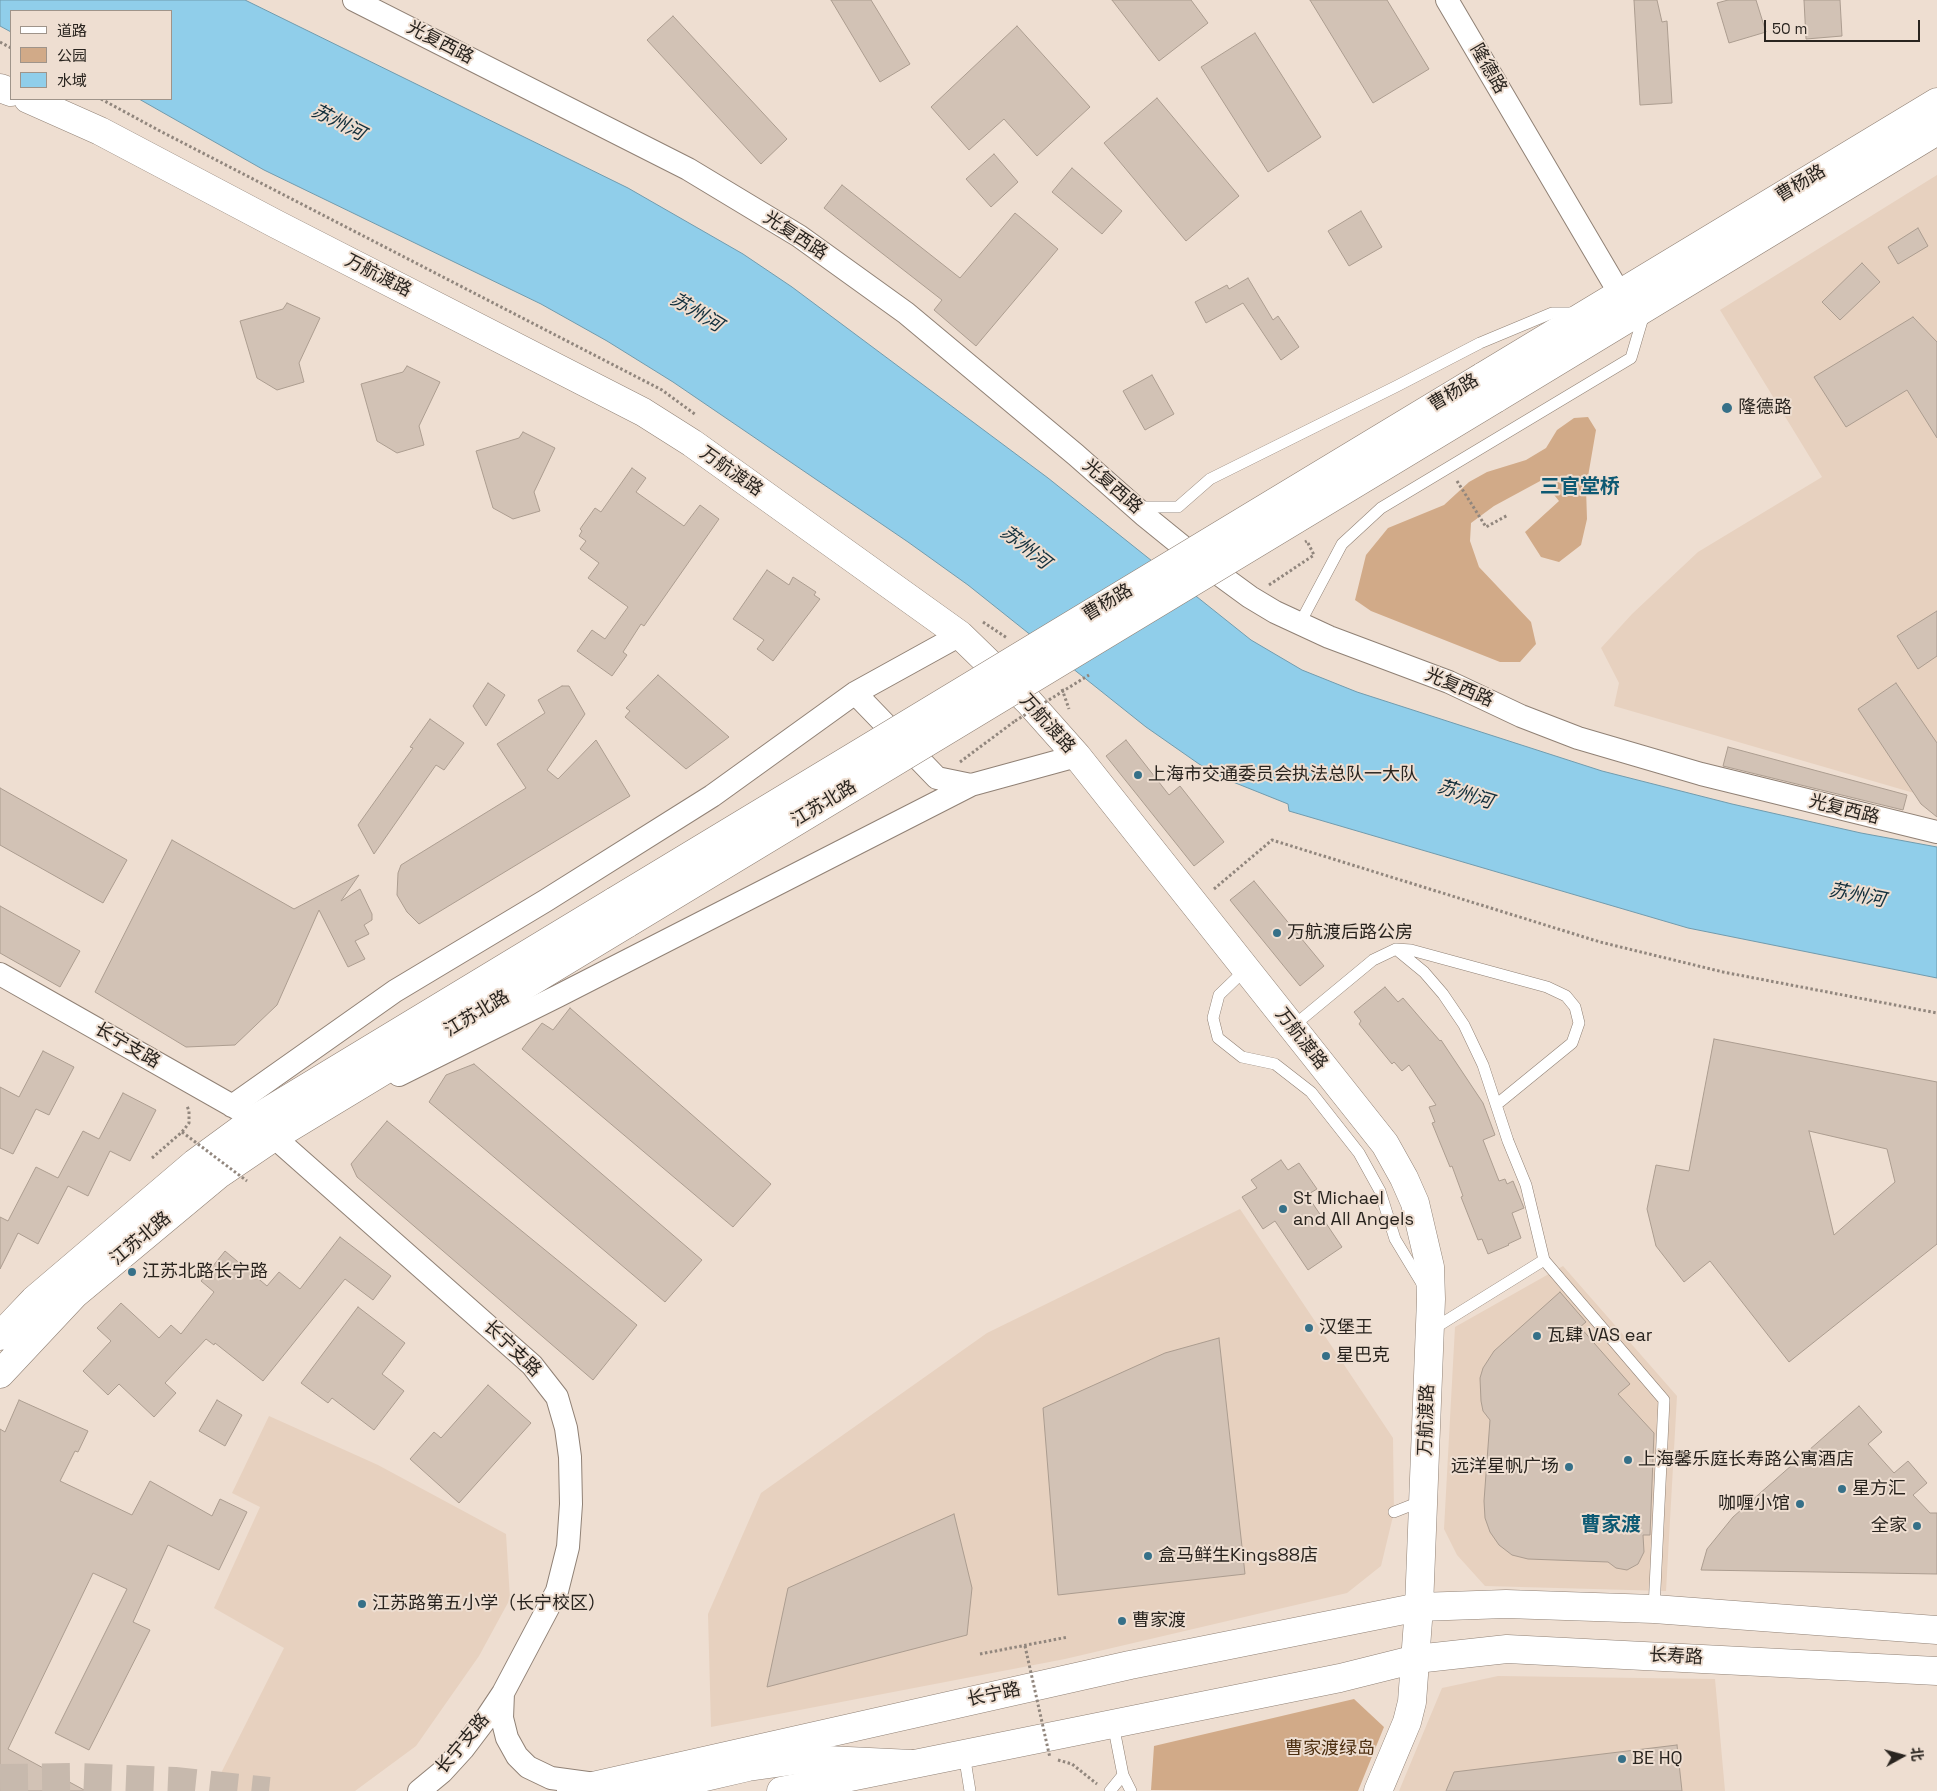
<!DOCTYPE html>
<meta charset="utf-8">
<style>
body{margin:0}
#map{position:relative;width:1937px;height:1791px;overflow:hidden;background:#eeded1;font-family:"Space Grotesk","Noto Sans SC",sans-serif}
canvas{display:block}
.legend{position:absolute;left:10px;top:10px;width:162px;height:90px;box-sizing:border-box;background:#eeded1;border:1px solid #9f948a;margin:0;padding:6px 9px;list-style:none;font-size:15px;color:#29241f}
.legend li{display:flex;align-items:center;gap:10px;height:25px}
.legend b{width:25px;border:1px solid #9f948a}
.north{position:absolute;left:1877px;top:1731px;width:50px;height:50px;-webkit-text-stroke:4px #eeded1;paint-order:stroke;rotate:83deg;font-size:14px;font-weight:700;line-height:20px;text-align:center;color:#29241f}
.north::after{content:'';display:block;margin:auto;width:18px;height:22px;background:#29241f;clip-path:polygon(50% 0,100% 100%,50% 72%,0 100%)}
.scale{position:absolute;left:1764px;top:20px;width:156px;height:22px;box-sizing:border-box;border:2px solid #29241f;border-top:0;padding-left:6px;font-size:15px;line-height:18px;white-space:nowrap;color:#29241f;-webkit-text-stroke:4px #eeded1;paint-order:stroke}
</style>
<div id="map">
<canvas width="1937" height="1791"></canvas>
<ul class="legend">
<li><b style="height:6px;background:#fff"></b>道路</li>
<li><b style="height:14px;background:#d1aa88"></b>公园</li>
<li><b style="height:14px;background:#90ceea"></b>水域</li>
</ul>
<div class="north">北</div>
<div class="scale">50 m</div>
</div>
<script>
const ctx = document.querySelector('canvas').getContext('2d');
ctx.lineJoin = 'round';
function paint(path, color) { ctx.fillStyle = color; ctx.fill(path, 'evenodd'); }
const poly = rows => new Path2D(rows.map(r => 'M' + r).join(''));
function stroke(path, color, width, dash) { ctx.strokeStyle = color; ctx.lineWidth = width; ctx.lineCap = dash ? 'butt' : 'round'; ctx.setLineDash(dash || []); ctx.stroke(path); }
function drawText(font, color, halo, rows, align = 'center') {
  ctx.font = font + ' "Space Grotesk","Noto Sans SC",sans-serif'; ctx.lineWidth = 4; ctx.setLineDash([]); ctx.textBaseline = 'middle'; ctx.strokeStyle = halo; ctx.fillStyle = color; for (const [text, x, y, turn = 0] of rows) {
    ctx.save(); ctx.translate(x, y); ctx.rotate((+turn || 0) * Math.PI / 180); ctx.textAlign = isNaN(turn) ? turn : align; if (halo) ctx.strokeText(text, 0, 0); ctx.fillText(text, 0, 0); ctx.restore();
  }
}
paint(poly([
 [1937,175,1937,779,1921,795,1614,706,1619,683,1601,648,1632,614,1698,552,1822,477,1720,310],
 [1240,1209,1393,1438,1394,1512,1381,1566,1347,1593,1065,1659,711,1727,708,1614,761,1493,987,1333],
 [1563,1266,1677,1396,1666,1591,1485,1586,1457,1555,1444,1529,1455,1327],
 [269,1416,378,1465,506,1534,510,1599,479,1656,416,1746,355,1791,212,1791,284,1648,214,1608,260,1507,232,1493],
 [1498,1676,1715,1679,1725,1791,1399,1791,1442,1688]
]), '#e7d1bf');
paint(poly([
 [1588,417,1596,430,1586,488,1587,519,1581,545,1559,562,1541,557,1525,532,1559,501,1542,480,1494,506,1471,523,1470,541,1479,567,1531,622,1536,644,1520,662,1500,662,1371,611,1355,600,1366,555,1388,528,1444,505,1469,482,1487,472,1526,460,1546,448,1557,430,1574,418],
 [1354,1699,1384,1727,1358,1791,1151,1790,1154,1746]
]), '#d1aa88');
const water = poly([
 [0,0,245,0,628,188,743,254,792,287,1048,478,1251,640,1302,670,1357,692,1602,771,1732,804,1861,833,1937,847,1937,978,1688,928,1289,811,1288,804,1223,778,1199,764,1146,727,968,585,908,542,673,382,607,341,541,304,264,170,139,99,171,99,171,11,11,11,11,32,0,26,0,0]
]);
paint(water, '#90ceea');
stroke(water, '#719bad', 1);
const building = poly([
 [831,0,871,0,910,64,880,82,831,0],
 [1112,0,1191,0,1208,23,1159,61,1112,0],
 [1310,0,1387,0,1429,69,1373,103,1310,0],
 [1634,0,1657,0,1662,22,1667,21,1672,103,1640,105,1634,0],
 [1728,0,1756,0,1766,32,1729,43,1717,3,1728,0],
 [1804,0,1840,0,1842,36,1806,39,1804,0],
 [673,16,787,139,761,164,647,40,673,16],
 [1017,26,1090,107,1037,156,1004,119,969,150,931,107,1017,26],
 [1255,33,1321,137,1268,172,1201,67,1255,33],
 [1157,98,1239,196,1186,241,1104,143,1157,98],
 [994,154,1018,182,991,207,966,179,994,154],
 [1072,168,1122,211,1102,234,1052,192,1072,168],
 [842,185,960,278,1015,213,1058,249,976,346,934,310,942,300,824,208,842,185],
 [1361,211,1382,247,1349,266,1328,231,1361,211],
 [1918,228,1928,246,1898,264,1888,247,1918,228],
 [1862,263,1880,282,1840,320,1822,302,1862,263],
 [1248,278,1273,320,1278,316,1299,347,1281,360,1243,303,1206,323,1195,302,1227,285,1229,289,1248,278],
 [287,303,320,318,299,363,304,382,277,390,257,378,240,321,283,309,287,303],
 [1913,317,1937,342,1937,438,1907,390,1846,427,1814,377,1913,317],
 [407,366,440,382,419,426,424,445,397,453,377,441,361,384,403,372,407,366],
 [1152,375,1174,414,1145,430,1123,391,1152,375],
 [523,432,555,448,534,492,540,511,513,519,493,508,476,451,519,438,523,432],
 [632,468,646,478,636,492,684,526,700,505,719,519,644,626,641,624,623,652,627,655,612,676,577,651,592,630,605,639,628,607,588,578,599,563,580,549,586,541,579,536,582,531,580,529,595,508,601,512,632,468],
 [767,570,789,585,793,577,816,592,814,595,820,599,773,661,757,649,764,640,733,619,767,570],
 [1937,611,1937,656,1918,669,1897,636,1937,611],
 [658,675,729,737,686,769,625,717,630,711,626,708,658,675],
 [488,683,505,695,486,726,473,706,488,683],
 [1896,683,1937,743,1937,817,1921,804,1858,709,1896,683],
 [562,686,569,686,585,714,547,770,558,779,596,740,630,796,419,924,407,912,397,895,398,873,401,865,526,788,497,744,545,713,538,700,562,686],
 [430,719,464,743,444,770,436,765,374,854,358,825,413,748,410,747,430,719],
 [1126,740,1169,795,1180,786,1224,842,1194,866,1106,756,1126,740],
 [1728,747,1907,795,1903,810,1723,766,1728,747],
 [0,788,127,860,103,903,0,845,0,788],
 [172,840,294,909,359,875,341,901,360,889,372,914,372,920,364,925,369,934,355,941,365,959,348,967,319,910,277,1005,235,1045,186,1047,95,992,172,840],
 [1254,881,1324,966,1300,986,1230,900,1254,881],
 [0,906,80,951,60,987,0,953,0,906],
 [1385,987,1398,1002,1403,998,1440,1041,1441,1040,1483,1103,1495,1135,1483,1140,1499,1181,1505,1179,1507,1184,1513,1181,1524,1208,1512,1213,1521,1238,1508,1244,1509,1245,1488,1254,1482,1239,1478,1240,1461,1197,1463,1196,1452,1166,1450,1167,1432,1123,1435,1122,1429,1107,1436,1105,1409,1065,1402,1071,1394,1062,1392,1064,1359,1024,1361,1021,1354,1012,1385,987],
 [570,1008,771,1184,733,1227,522,1049,542,1023,553,1030,570,1008],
 [1714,1039,1937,1082,1937,1244,1789,1362,1710,1261,1684,1282,1656,1246,1647,1209,1656,1165,1689,1171,1714,1039],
 [1809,1131,1887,1149,1895,1182,1834,1235,1809,1131],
 [43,1051,74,1067,49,1115,36,1109,13,1154,0,1148,0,1087,19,1097,43,1051],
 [474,1064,702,1260,665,1302,429,1102,446,1075,474,1064],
 [123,1093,156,1110,130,1161,110,1151,88,1196,68,1186,38,1244,18,1233,0,1269,0,1217,8,1221,36,1167,58,1178,83,1131,99,1139,123,1093],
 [387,1121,637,1325,593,1380,357,1177,351,1164,387,1121],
 [1281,1160,1288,1170,1299,1163,1317,1189,1307,1195,1342,1247,1308,1270,1275,1221,1263,1229,1242,1197,1257,1188,1251,1180,1281,1160],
 [340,1237,391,1276,373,1300,345,1279,263,1381,215,1343,214,1345,206,1339,165,1383,176,1393,154,1417,119,1384,108,1395,83,1371,111,1341,97,1328,121,1303,159,1338,171,1325,181,1334,214,1292,201,1281,225,1251,267,1286,279,1272,300,1289,340,1237],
 [1560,1292,1586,1322,1580,1327,1630,1384,1618,1394,1654,1433,1650,1535,1643,1535,1644,1552,1638,1564,1627,1570,1616,1568,1608,1562,1528,1559,1512,1555,1499,1545,1490,1532,1485,1518,1484,1501,1490,1420,1483,1411,1481,1401,1480,1378,1483,1368,1494,1351,1560,1292],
 [358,1307,405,1343,382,1374,404,1391,374,1430,332,1398,328,1403,301,1383,358,1307],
 [1219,1338,1245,1574,1058,1595,1043,1408,1165,1353,1219,1338],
 [488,1385,531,1423,459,1503,410,1459,434,1432,441,1438,488,1385],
 [19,1400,88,1431,78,1452,75,1451,60,1481,132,1515,150,1481,212,1516,220,1499,247,1512,219,1570,168,1545,133,1622,150,1630,89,1750,55,1733,127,1589,93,1573,8,1749,86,1791,0,1791,0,1429,5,1432,19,1400],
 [217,1400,242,1415,225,1446,199,1431,217,1400],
 [1859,1406,1882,1432,1868,1444,1894,1473,1908,1461,1927,1483,1913,1495,1930,1513,1937,1513,1937,1574,1701,1570,1707,1549,1733,1517,1859,1406],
 [954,1514,972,1588,967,1635,767,1687,788,1588,954,1514],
 [1677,1745,1682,1791,1446,1791,1454,1772,1677,1745]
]);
paint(building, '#d2c2b5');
stroke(building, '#ac9d90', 1);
stroke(poly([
 [0,1778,77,1777,175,1781,269,1791]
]), '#c7b9ad', 28, [28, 14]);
const service = poly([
 [1138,507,1178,507,1210,479,1397,386,1480,343,1552,313,1575,313],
 [1299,625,1342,544,1381,508,1631,358,1644,314],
 [1396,949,1424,972,1443,994,1464,1025,1483,1065,1508,1141,1526,1185,1544,1260,1664,1400,1654,1609],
 [1246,969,1219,995,1213,1018,1218,1038,1242,1057,1275,1064,1311,1092,1359,1153,1380,1191,1395,1239,1424,1287],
 [1292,1027,1373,960,1396,949,1411,950,1547,987,1566,996,1575,1007,1579,1023,1572,1043,1496,1105],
 [1433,1329,1544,1260],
 [1394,1512,1422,1501],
 [1113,1724,1123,1775,1131,1791],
 [964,1754,970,1791],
 [1110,1791,1123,1775]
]);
const minor = poly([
 [354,0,688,169,799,236,906,313,1076,455,1145,516,1198,559,1250,597,1275,612,1329,637,1449,682,1521,716,1578,738,1701,774,1937,832],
 [1447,0,1620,294],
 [855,693,937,778,971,785,1077,756],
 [0,974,245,1113],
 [399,1075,558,996,971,785],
 [232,1106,395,991,545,901,712,796,855,693,960,635],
 [274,1137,532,1365,557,1397,566,1428,570,1457,571,1504,568,1547,557,1591,503,1693,485,1720,463,1749,442,1772,419,1791],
 [503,1693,502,1718,507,1738,517,1756,528,1767,551,1778,595,1784]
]);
const tertiary = poly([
 [0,88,11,92],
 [28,99,100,131,276,224,643,412,692,443,960,635,1029,702,1077,756,1385,1144,1404,1178,1415,1203,1430,1267,1431,1299,1419,1607,1412,1702,1407,1722,1378,1791]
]);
const primary = poly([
 [1482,377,1937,102],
 [1495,399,1937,131],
 [0,1336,34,1300,195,1163,255,1119,615,901],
 [0,1374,75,1294,218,1175,274,1137,628,923],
 [571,1791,1130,1665,1419,1607,1506,1604,1654,1609,1937,1630],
 [781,1791,1340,1678,1416,1659,1507,1649,1937,1671]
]);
const trunk = poly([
 [645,1791,748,1767,805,1759,912,1764]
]);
stroke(service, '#908175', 12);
stroke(minor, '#908175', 24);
stroke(tertiary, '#908175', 29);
stroke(primary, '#908175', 29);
stroke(trunk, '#908175', 29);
stroke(poly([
 [0,42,11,48],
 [101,99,160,131,662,390,696,415],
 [1457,481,1486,527,1508,515],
 [1269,585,1314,555,1307,541,1305,542],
 [983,622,1007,638],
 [1062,689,1069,709],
 [960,762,1015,721],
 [1214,889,1272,840,1600,942,1723,972,1937,1013],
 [152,1158,182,1132,189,1123,189,1111,187,1106],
 [980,1654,1068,1637],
 [1058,1760,1072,1764,1097,1784]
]), '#91867d', 3, [2.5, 2.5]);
stroke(service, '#fff', 11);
stroke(minor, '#fff', 22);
stroke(tertiary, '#fff', 28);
stroke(primary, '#fff', 28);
stroke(trunk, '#fff', 28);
const primaryBridge = poly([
 [615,901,1482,377],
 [628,923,1495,399]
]);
stroke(primaryBridge, '#908175', 29, []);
stroke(poly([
 [1015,721,1089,675],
 [182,1132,247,1181],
 [1025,1646,1050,1758]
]), '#91867d', 3, [2.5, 2.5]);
stroke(primaryBridge, '#fff', 28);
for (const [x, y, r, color] of [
 [1727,408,6,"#367088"],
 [1138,775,5,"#367088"],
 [1277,933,5,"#367088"],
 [1283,1209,5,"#367088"],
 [132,1272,5,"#367088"],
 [1309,1328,5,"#367088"],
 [1537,1336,5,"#367088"],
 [1326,1356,5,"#367088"],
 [1628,1460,5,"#367088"],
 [1569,1467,5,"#367088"],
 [1842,1489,5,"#367088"],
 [1800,1504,5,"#367088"],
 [1917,1526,5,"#367088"],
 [1148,1556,5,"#367088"],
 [362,1604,5,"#367088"],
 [1122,1621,5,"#367088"],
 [1622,1759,5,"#367088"]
]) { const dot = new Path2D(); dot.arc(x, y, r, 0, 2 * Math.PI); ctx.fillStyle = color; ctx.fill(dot); stroke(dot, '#eeded1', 2); }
drawText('18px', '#29241f', '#eeded1', [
 ["光复西路",440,43,27],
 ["隆德路",1488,69,60],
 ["曹杨路",1801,184,-31],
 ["光复西路",795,236,33],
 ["万航渡路",378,276,27],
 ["曹杨路",1454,393,-31],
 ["万航渡路",731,472,35],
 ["光复西路",1112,487,41],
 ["曹杨路",1108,603,-31],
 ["光复西路",1459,688,23],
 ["万航渡路",1047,724,48],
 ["江苏北路",824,804,-31],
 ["光复西路",1844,810,14],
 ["江苏北路",477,1014,-31],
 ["万航渡路",1301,1039,52],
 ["长宁支路",127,1046,30],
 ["江苏北路",141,1239,-40],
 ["长宁支路",512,1349,44],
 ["万航渡路",1427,1420,-88],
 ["长寿路",1676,1657,3],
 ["长宁路",994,1695,-12],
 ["长宁支路",463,1744,-50]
]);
drawText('18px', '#29241f', '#eeded1', [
 ["隆德路",1738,408],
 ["上海市交通委员会执法总队一大队",1148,775],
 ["万航渡后路公房",1287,933],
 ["St Michael",1293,1199],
 ["and All Angels",1293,1220],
 ["江苏北路长宁路",142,1272],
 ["汉堡王",1319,1328],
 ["瓦肆 VAS ear",1547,1336],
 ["星巴克",1336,1356],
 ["上海馨乐庭长寿路公寓酒店",1638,1460],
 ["远洋星帆广场",1559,1467,"right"],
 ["星方汇",1852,1489],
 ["咖喱小馆",1790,1504,"right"],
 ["全家",1907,1526,"right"],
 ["盒马鲜生Kings88店",1158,1556],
 ["江苏路第五小学（长宁校区）",372,1604],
 ["曹家渡",1132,1621],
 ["BE HQ",1632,1759]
], 'left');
drawText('18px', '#4d2f10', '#eeded1', [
 ["曹家渡绿岛",1330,1749]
]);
drawText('italic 19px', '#13303d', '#eeded1', [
 ["苏州河",338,123,27],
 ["苏州河",696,313,31],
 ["苏州河",1025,548,38],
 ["苏州河",1465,795,17],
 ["苏州河",1857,896,11]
]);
drawText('bold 20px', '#0d5973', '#eeded1', [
 ["三官堂桥",1580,488],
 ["曹家渡",1611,1526]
]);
</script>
